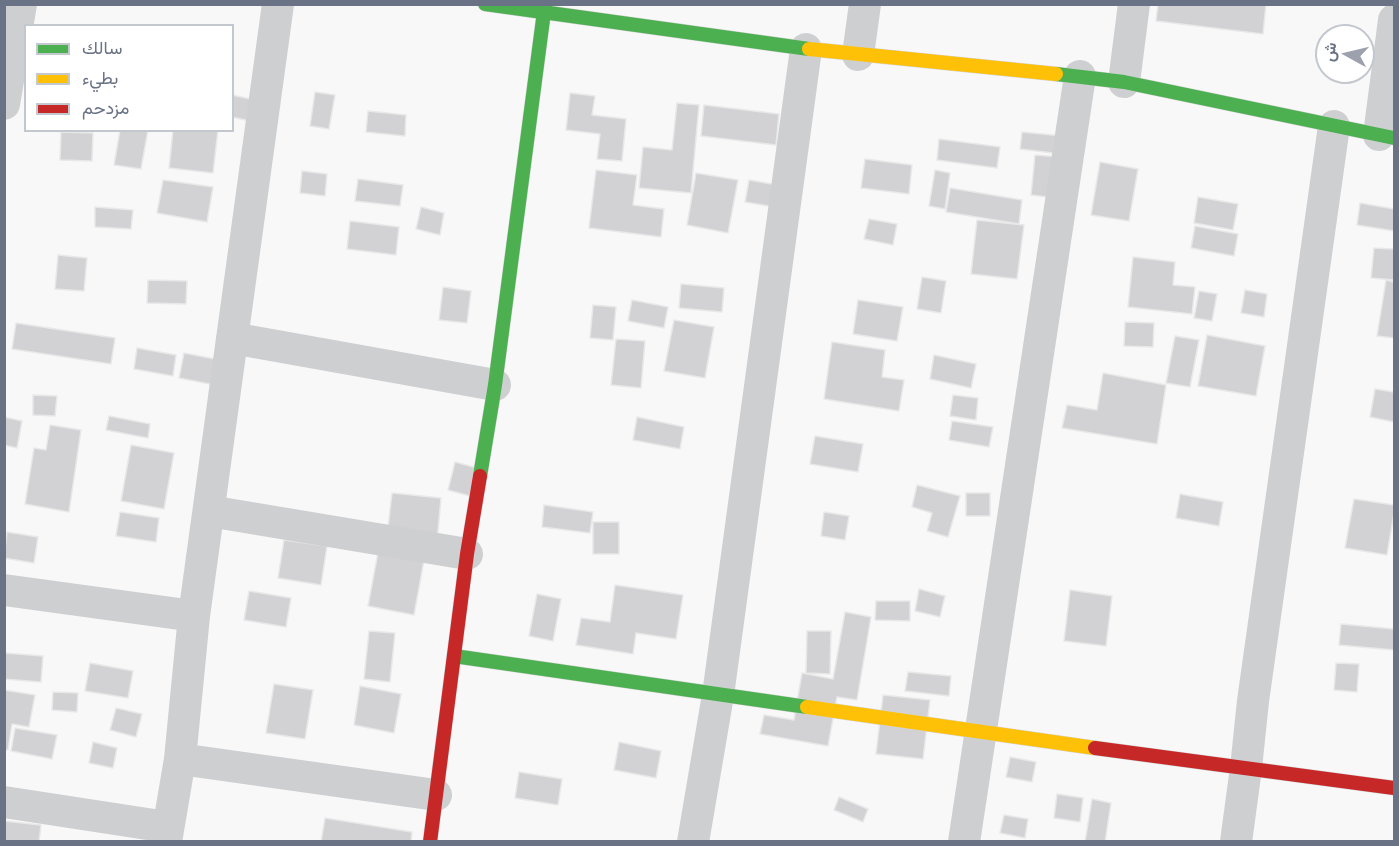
<!DOCTYPE html>
<meta charset="utf-8">
<style>
body{margin:0}
#map{position:relative;width:1399px;height:846px;overflow:hidden;background:#f8f8f8;font-family:"Archivo Narrow",Vazirmatn,sans-serif}
canvas{display:block}
.frame{position:absolute;inset:0;border:6px solid #6a7285;pointer-events:none}
.legend{position:absolute;left:24px;top:24px;width:210px;height:108px;box-sizing:border-box;background:#fff;border:2px solid #c3c7ce;margin:0;padding:8px 10px;list-style:none;font-size:18px;color:#6a7285}
.legend li{display:flex;align-items:center;gap:12px;height:30px}
.legend b{width:30px;border:2px solid #c3c7ce}
.north{position:absolute;left:1315px;top:24px;width:60px;height:60px;box-sizing:border-box;background:#fff;border:2px solid #c3c7ce;border-radius:50%;rotate:278deg;font-size:16px;font-weight:700;line-height:24px;text-align:center;color:#6a7285}
.north::after{content:'';display:block;margin:auto;width:21px;height:27px;background:#9ca1ad;clip-path:polygon(50% 0,100% 100%,50% 72%,0 100%)}
</style>
<div id="map">
<canvas width="1399" height="846"></canvas>
<div class="frame"></div>
<ul class="legend">
<li><b style="height:8px;background:#4caf50"></b>سالك</li>
<li><b style="height:8px;background:#ffc107"></b>بطيء</li>
<li><b style="height:8px;background:#c62828"></b>مزدحم</li>
</ul>
<div class="north">ش</div>
</div>
<script>
const ctx = document.querySelector('canvas').getContext('2d');
ctx.lineJoin = 'round';
function paint(path, color) { ctx.fillStyle = color; ctx.fill(path, 'evenodd'); }
const poly = rows => new Path2D(rows.map(r => 'M' + r).join(''));
function stroke(path, color, width, dash) { ctx.strokeStyle = color; ctx.lineWidth = width; ctx.lineCap = dash ? 'butt' : 'round'; ctx.setLineDash(dash || []); ctx.stroke(path); }
const building = poly([
 [1158,4,1266,4,1263,34,1156,21,1158,4],
 [315,92,335,95,329,129,310,126,315,92],
 [570,93,595,96,592,115,626,119,622,161,597,159,600,134,566,130,570,93],
 [232,95,255,100,250,121,232,117,232,95],
 [677,103,699,105,691,193,639,188,643,147,672,150,677,103],
 [704,105,779,114,776,145,701,136,704,105],
 [368,111,406,115,405,136,366,132,368,111],
 [120,130,148,130,141,169,114,165,120,130],
 [173,130,218,130,213,173,169,168,173,130],
 [61,132,93,133,92,161,60,160,61,132],
 [1022,132,1063,136,1061,154,1020,149,1022,132],
 [939,139,1000,147,997,168,937,160,939,139],
 [1035,155,1059,157,1056,198,1031,195,1035,155],
 [865,159,912,165,909,194,861,188,865,159],
 [1100,162,1138,169,1129,221,1091,215,1100,162],
 [596,170,637,175,633,205,664,209,661,237,589,228,596,170],
 [935,170,950,173,945,209,929,206,935,170],
 [302,171,327,174,325,196,300,193,302,171],
 [696,173,738,180,728,233,687,225,696,173],
 [358,179,403,185,400,206,355,201,358,179],
 [163,180,213,187,207,222,157,213,163,180],
 [749,180,783,186,780,208,745,202,749,180],
 [950,188,1022,200,1019,224,946,212,950,188],
 [1198,197,1238,204,1233,230,1194,223,1198,197],
 [1360,203,1394,209,1394,231,1357,225,1360,203],
 [95,207,133,210,131,229,95,227,95,207],
 [421,207,444,213,440,235,416,229,421,207],
 [869,219,897,224,893,245,864,239,869,219],
 [977,220,1024,225,1017,279,971,274,977,220],
 [350,221,399,227,396,255,347,249,350,221],
 [1195,226,1238,234,1234,256,1191,248,1195,226],
 [1374,248,1394,249,1394,280,1371,278,1374,248],
 [58,255,87,258,84,291,55,289,58,255],
 [1133,257,1175,262,1173,285,1195,287,1192,314,1128,307,1133,257],
 [922,277,946,281,941,313,917,309,922,277],
 [148,280,187,281,186,304,147,303,148,280],
 [1386,280,1394,282,1394,338,1377,336,1386,280],
 [681,284,724,288,722,312,679,308,681,284],
 [443,287,471,291,467,323,439,320,443,287],
 [1245,290,1267,294,1264,317,1241,313,1245,290],
 [1199,291,1217,294,1212,321,1194,318,1199,291],
 [632,300,668,307,664,328,628,321,632,300],
 [858,300,903,307,897,341,853,334,858,300],
 [593,305,616,307,613,340,590,338,593,305],
 [674,320,714,327,705,378,664,371,674,320],
 [1125,322,1154,323,1153,347,1124,346,1125,322],
 [16,323,115,338,111,364,12,349,16,323],
 [1207,335,1265,346,1256,396,1198,386,1207,335],
 [1175,336,1199,340,1190,387,1166,383,1175,336],
 [616,339,645,341,641,388,611,385,616,339],
 [832,342,885,350,882,377,904,380,899,411,824,399,832,342],
 [137,348,176,355,173,376,134,369,137,348],
 [184,353,220,360,215,385,179,378,184,353],
 [934,355,976,364,971,388,930,379,934,355],
 [1103,373,1166,385,1157,444,1062,428,1067,405,1097,410,1103,373],
 [1375,389,1394,392,1394,422,1370,417,1375,389],
 [33,395,57,396,55,416,33,415,33,395],
 [953,395,978,398,976,420,950,416,953,395],
 [109,416,150,424,148,438,106,430,109,416],
 [4,417,22,421,17,448,4,445,4,417],
 [637,417,684,427,680,449,633,440,637,417],
 [952,421,993,427,989,447,949,440,952,421],
 [50,425,81,430,69,512,25,504,34,448,46,450,50,425],
 [815,436,863,444,858,472,810,464,815,436],
 [131,445,174,453,164,509,121,501,131,445],
 [455,462,477,468,470,496,448,490,455,462],
 [917,485,960,496,948,537,927,531,932,513,912,507,917,485],
 [392,493,441,498,437,542,387,536,392,493],
 [966,493,990,493,990,516,966,516,966,493],
 [1180,494,1223,502,1219,526,1176,518,1180,494],
 [1354,499,1394,505,1394,513,1387,555,1345,548,1354,499],
 [544,505,593,512,590,533,542,527,544,505],
 [120,512,159,518,156,542,116,536,120,512],
 [824,512,849,516,845,540,821,536,824,512],
 [593,522,619,522,619,554,593,554,593,522],
 [7,532,38,537,34,563,4,558,7,532],
 [284,540,327,546,321,585,278,578,284,540],
 [379,547,425,555,414,615,368,606,379,547],
 [615,585,683,595,676,639,636,633,633,654,576,645,581,618,610,622,615,585],
 [919,589,945,596,940,617,915,611,919,589],
 [1070,590,1112,596,1106,646,1064,641,1070,590],
 [249,591,291,598,286,627,244,620,249,591],
 [537,594,561,599,553,641,529,636,537,594],
 [876,601,910,601,910,621,875,620,876,601],
 [845,612,871,617,857,700,837,697,828,746,760,734,764,715,794,720,802,673,833,679,845,612],
 [1341,624,1394,629,1394,650,1339,645,1341,624],
 [369,631,395,633,390,682,364,679,369,631],
 [807,631,831,631,830,674,806,673,807,631],
 [4,653,43,656,41,682,4,679,4,653],
 [90,663,133,671,128,698,85,691,90,663],
 [1336,663,1359,664,1357,692,1334,690,1336,663],
 [908,672,951,676,949,696,905,691,908,672],
 [274,684,313,690,305,739,266,733,274,684],
 [360,686,401,694,394,733,354,725,360,686],
 [4,690,35,695,29,727,12,724,8,750,4,750,4,690],
 [53,692,78,693,77,712,52,710,53,692],
 [883,695,930,700,923,759,876,754,883,695],
 [116,708,142,714,136,737,110,730,116,708],
 [15,728,57,735,52,759,11,751,15,728],
 [93,742,117,748,113,768,89,763,93,742],
 [619,742,661,751,656,778,614,770,619,742],
 [1010,757,1036,762,1032,782,1006,777,1010,757],
 [519,772,562,779,558,805,515,798,519,772],
 [1057,794,1083,798,1080,822,1054,818,1057,794],
 [839,797,868,809,863,822,834,810,839,797],
 [1092,799,1111,803,1105,842,1085,842,1092,799],
 [1004,815,1028,819,1025,838,1000,833,1004,815],
 [325,818,412,832,411,842,321,842,325,818],
 [4,821,41,825,39,842,4,842,4,821]
]);
paint(building, '#d2d2d4');
stroke(building, '#e8e8e8', 1.5);
const fast = poly([
 [485,4,809,49],
 [1056,74,1124,82,1394,138],
 [480,476,495,385,545,4],
 [454,656,807,707]
]);
const slow = poly([
 [809,49,1056,74],
 [807,707,1095,748]
]);
const jam = poly([
 [1095,748,1394,788],
 [430,842,467,554,480,476]
]);
stroke(fast, '#d4d4d6', 15);
stroke(slow, '#d4d4d6', 15);
stroke(jam, '#d4d4d6', 15);
stroke(poly([
 [858,55,865,4],
 [1124,82,1134,4],
 [4,104,21,4],
 [1379,135,1394,20],
 [232,338,495,385],
 [209,511,467,554],
 [4,590,194,616],
 [180,759,436,795],
 [4,802,167,827],
 [166,842,180,759,194,616,278,4],
 [693,842,718,695,806,49],
 [964,842,1080,76],
 [1236,842,1246,768,1253,701,1334,126]
]), '#cecfd1', 32);
stroke(fast, '#4caf50', 14);
stroke(slow, '#ffc107', 14);
stroke(jam, '#c62828', 14);
</script>
